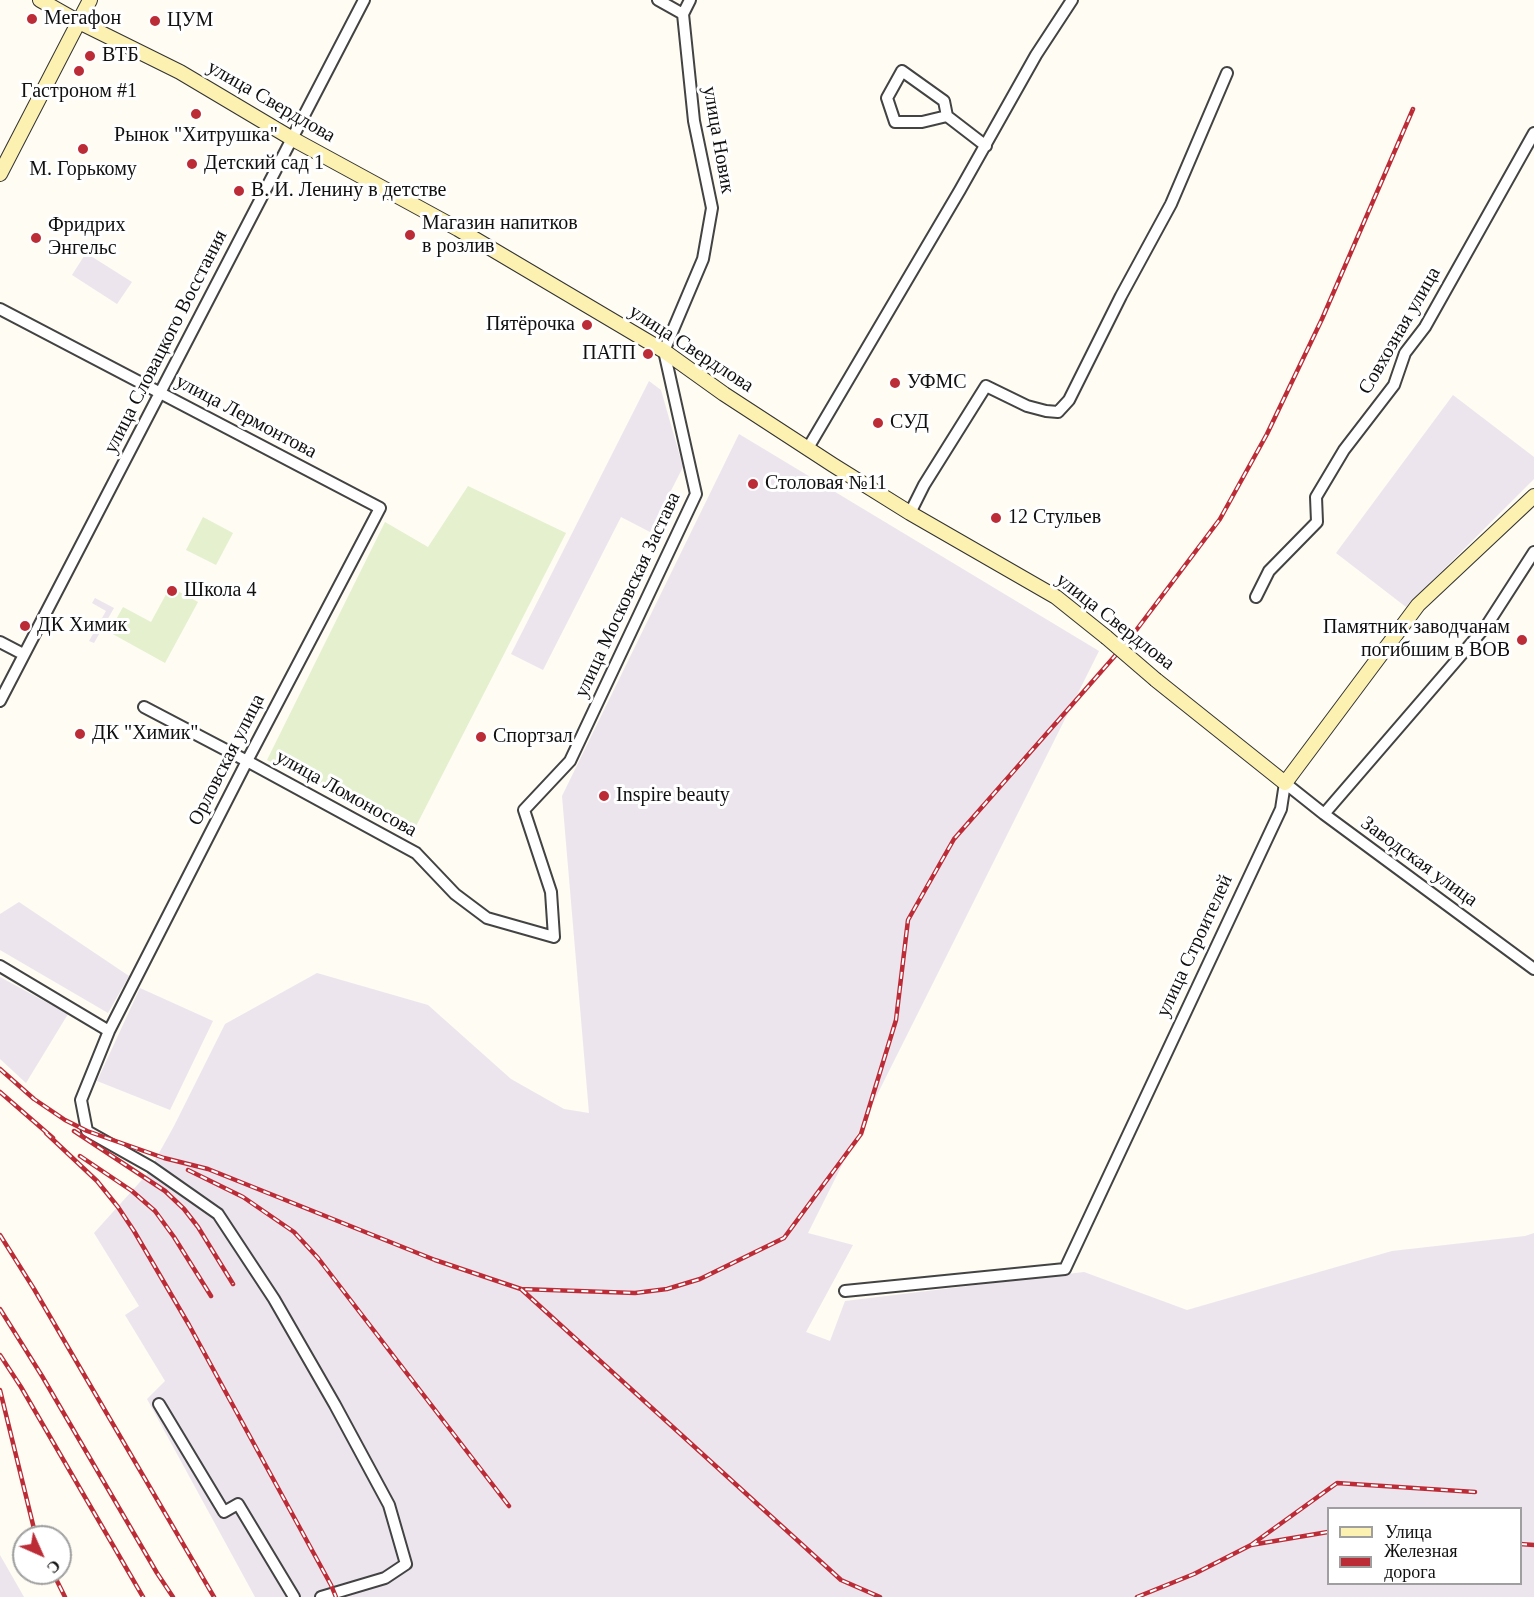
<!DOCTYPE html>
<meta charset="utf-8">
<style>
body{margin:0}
#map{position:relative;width:1534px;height:1597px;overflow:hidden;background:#fefcf3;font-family:"Times New Roman",serif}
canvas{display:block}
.legend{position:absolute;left:1327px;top:1507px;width:195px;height:78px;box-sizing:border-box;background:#fff;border:2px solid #9f9f9f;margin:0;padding:8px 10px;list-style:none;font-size:18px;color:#101010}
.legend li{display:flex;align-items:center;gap:12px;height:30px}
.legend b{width:30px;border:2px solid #9f9f9f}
.north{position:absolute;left:12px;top:1525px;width:60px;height:60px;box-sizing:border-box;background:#fff;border:2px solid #9f9f9f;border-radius:50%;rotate:135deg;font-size:16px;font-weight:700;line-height:24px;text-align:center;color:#101010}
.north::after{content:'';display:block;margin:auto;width:21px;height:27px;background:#bc2c37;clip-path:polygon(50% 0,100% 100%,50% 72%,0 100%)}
</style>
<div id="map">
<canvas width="1534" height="1597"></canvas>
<ul class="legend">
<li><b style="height:8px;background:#fcf1b1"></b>Улица</li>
<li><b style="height:8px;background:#bc2c37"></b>Железная дорога</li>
</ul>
<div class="north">С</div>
</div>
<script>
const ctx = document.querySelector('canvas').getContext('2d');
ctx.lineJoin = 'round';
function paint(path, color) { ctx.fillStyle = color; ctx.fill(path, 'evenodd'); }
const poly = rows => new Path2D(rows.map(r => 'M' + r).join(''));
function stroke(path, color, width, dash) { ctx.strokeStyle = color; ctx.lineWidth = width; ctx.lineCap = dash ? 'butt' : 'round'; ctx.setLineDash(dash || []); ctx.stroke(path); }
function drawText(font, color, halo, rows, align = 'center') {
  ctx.font = font + ' "Times New Roman",serif'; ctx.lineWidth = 6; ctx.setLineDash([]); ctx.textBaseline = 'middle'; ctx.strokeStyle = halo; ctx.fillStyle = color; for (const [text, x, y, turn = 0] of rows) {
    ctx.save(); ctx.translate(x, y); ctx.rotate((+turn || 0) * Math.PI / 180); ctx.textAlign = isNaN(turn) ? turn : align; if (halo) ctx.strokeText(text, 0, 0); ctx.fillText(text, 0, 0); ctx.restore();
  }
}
paint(poly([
 [86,253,132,282,117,304,72,275],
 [649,381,661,390,683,467,650,532,621,517,543,670,511,654],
 [1453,395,1534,457,1534,479,1406,607,1336,553],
 [739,434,1099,651,808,1233,853,1245,806,1332,830,1341,845,1301,1084,1272,1187,1310,1392,1251,1525,1236,1534,1233,1534,1597,255,1597,147,1399,165,1381,125,1315,139,1306,94,1233,148,1173,174,1126,225,1024,317,973,428,1005,511,1079,564,1109,589,1113,562,796],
 [1328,1508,1520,1508,1520,1584,1328,1584],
 [95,598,114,608,94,643,89,641,106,611,92,603],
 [19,902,129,976,108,1013,0,950,0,914],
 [0,977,68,1014,26,1083,0,1059],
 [140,988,213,1021,170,1110,97,1081],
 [0,1555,24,1597,0,1597]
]), '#ece5ee');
paint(poly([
 [468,486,566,533,413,832,267,760,385,522,428,547],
 [203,517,233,533,216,565,186,550],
 [170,587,198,602,165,663,109,632,123,607,151,622]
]), '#e5f0cf');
const street = poly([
 [658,0,683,14],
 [947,116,944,101,902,71,887,98,895,122,922,122,947,116,986,146],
 [0,309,380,508,247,761,109,1031,81,1100,87,1131,151,1167,218,1214,274,1299,335,1405,389,1505,406,1564,385,1578,321,1597],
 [808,448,960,190,1036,55,1072,0],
 [910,513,924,485,986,386,1027,406,1046,411,1058,412,1069,400,1121,296,1171,204,1227,73],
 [1256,597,1269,571,1317,522,1316,497,1344,450,1394,385,1405,353,1425,327,1534,133],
 [0,642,23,654],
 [0,701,364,0],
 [144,707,247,761,416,853,455,894,487,918,554,937,551,892,524,810,570,761,696,494,664,351,703,259,712,208,694,121,683,14,690,0],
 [1324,814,1487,625,1534,552],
 [0,966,109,1031],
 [845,1291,1065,1269,1281,809,1285,783,1324,814,1534,969],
 [159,1404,224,1512,238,1504,294,1597]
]);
const secondary = poly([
 [40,0,79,22,180,72,291,138,458,229,664,351,724,394,833,465,910,513,1056,597,1106,637],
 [0,174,90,0],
 [1156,680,1285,783,1418,605,1534,496]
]);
stroke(street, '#434343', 14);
stroke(secondary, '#323232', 16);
stroke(street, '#fff', 10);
stroke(secondary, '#fcf1b1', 14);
const rail = poly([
 [0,1069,34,1099,65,1120,87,1131,164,1158,208,1169,435,1260,521,1289,635,1293,667,1289,700,1279,784,1238,861,1134,896,1020,908,920,954,839,1128,641,1220,519,1267,434,1322,319,1413,109],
 [0,1092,53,1138],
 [74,1131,165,1191,184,1209,198,1227,233,1284],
 [46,1133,97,1181,118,1207,134,1231,189,1325,331,1585,336,1597],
 [80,1156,132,1191,155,1211,174,1237,211,1296],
 [188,1170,243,1197,294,1232,318,1258,509,1506],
 [0,1235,34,1289,214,1597],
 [521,1289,841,1580,880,1597],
 [0,1309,42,1376,157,1573,173,1597],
 [0,1355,21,1387,143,1597],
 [0,1390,36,1537],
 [1520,1544,1534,1545],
 [1251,1545,1337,1483,1475,1492],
 [53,1573,65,1597],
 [1137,1597,1194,1574,1251,1545,1328,1532]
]);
stroke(rail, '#bc2c37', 4.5);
stroke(rail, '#fff', 2, [7]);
const secondaryBridge = poly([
 [1106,637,1156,680]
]);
stroke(secondaryBridge, '#323232', 16, []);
stroke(secondaryBridge, '#fcf1b1', 14);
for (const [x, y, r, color] of [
 [32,19,6,"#bc2c37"],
 [155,21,6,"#bc2c37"],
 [90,56,6,"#bc2c37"],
 [79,71,6,"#bc2c37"],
 [196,114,6,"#bc2c37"],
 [83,149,6,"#bc2c37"],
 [192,164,6,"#bc2c37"],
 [239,191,6,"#bc2c37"],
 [410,235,6,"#bc2c37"],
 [36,238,6,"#bc2c37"],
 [587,325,6,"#bc2c37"],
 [648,354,6,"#bc2c37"],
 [895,383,6,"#bc2c37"],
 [878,423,6,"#bc2c37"],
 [753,484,6,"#bc2c37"],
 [996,518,6,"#bc2c37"],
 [172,591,6,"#bc2c37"],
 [25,626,6,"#bc2c37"],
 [1522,640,6,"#bc2c37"],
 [80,734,6,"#bc2c37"],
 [481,737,6,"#bc2c37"],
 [604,796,6,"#bc2c37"]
]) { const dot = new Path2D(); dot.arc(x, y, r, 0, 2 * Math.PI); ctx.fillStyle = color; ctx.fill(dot); stroke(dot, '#fff', 2); }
drawText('20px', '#101010', '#fff', [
 ["Мегафон",44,19],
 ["ЦУМ",167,21],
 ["ВТБ",102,56],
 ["Гастроном #1",79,92,"center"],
 ["Рынок \"Хитрушка\"",196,136,"center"],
 ["Детский сад 1",204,164],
 ["М. Горькому",83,170,"center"],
 ["В. И. Ленину в детстве",251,191],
 ["Магазин напитков",422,224],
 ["в розлив",422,247],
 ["Фридрих",48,226],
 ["Энгельс",48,249],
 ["Пятёрочка",575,325,"right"],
 ["ПАТП",636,354,"right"],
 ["УФМС",907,383],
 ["СУД",890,423],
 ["Столовая №11",765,484],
 ["12 Стульев",1008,518],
 ["Школа 4",184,591],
 ["ДК Химик",37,626],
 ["Памятник заводчанам",1510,628,"right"],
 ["погибшим в ВОВ",1510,651,"right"],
 ["ДК \"Химик\"",92,734],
 ["Спортзал",493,737],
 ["Inspire beauty",616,796]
], 'left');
drawText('20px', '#101010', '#fff', [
 ["улица Свердлова",271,102,30],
 ["улица Новик",718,140,80],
 ["Совхозная улица",1400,331,-60],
 ["улица Словацкого Восстания",166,342,-63],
 ["улица Свердлова",691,349,33],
 ["улица Лермонтова",246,417,28],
 ["улица Московская Застава",628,595,-65],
 ["улица Свердлова",1115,622,38],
 ["Орловская улица",227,760,-63],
 ["улица Ломоносова",346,794,29],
 ["Заводская улица",1419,862,36],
 ["улица Строителей",1195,946,-65]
]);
</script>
